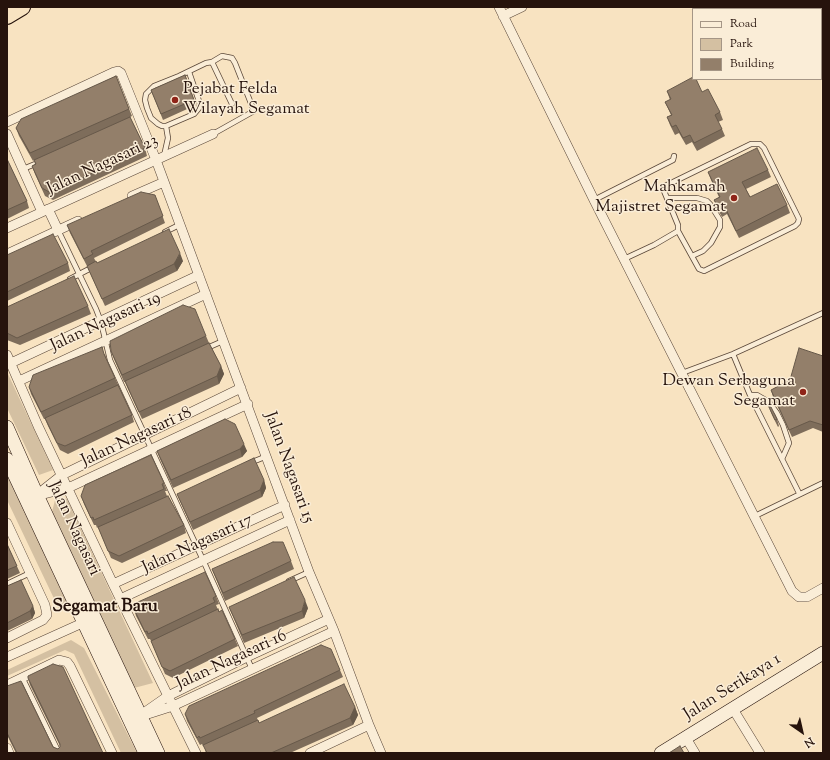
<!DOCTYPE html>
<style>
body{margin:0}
#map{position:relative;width:830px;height:760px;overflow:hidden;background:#f8e3c1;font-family:"Sorts Mill Goudy",serif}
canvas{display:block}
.frame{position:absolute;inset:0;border:8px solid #26130c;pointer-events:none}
.legend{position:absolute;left:692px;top:8px;width:130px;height:72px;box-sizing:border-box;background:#faedd7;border:1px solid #a59686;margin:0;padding:5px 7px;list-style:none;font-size:12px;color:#26130c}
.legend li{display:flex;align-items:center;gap:8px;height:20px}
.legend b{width:20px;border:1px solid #a59686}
.north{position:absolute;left:782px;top:712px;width:40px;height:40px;-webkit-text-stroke:3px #faedd7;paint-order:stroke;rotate:146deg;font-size:11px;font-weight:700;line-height:16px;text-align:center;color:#26130c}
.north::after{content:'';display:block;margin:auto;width:14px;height:18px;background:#26130c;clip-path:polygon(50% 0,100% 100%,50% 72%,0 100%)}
</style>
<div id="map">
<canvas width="830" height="760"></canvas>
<div class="frame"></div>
<ul class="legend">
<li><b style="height:5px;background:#faedd7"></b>Road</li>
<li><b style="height:11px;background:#d4c0a2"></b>Park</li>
<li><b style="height:11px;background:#937f6a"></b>Building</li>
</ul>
<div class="north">N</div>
</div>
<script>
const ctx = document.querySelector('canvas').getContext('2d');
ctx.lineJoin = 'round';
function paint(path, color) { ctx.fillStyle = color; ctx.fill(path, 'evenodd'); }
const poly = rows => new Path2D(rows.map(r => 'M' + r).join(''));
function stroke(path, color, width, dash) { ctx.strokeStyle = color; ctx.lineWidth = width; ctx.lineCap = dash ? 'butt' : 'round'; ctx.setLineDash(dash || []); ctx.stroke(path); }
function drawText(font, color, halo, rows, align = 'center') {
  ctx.font = font + ' "Sorts Mill Goudy",serif'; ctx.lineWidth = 3; ctx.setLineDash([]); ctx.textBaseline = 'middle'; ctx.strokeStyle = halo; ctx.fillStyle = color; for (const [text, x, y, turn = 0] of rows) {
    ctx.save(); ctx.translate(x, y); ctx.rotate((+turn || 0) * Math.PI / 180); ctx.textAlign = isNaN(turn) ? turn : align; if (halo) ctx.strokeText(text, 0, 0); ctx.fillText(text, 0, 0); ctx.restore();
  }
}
paint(poly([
 [7,372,53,470,39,475,7,408],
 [7,466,71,603,59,609,7,500],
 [56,496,67,499,153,683,134,688,52,512],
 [71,640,84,648,137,753,121,753,74,654,65,650,7,676,7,670]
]), '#d4c0a2');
const lane = poly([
 [212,62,222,56,232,58,235,63,254,111,213,134],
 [166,126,162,126,158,124,151,118,147,108,145,100,146,94,154,86,179,76,206,63,212,62,232,104],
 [164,156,168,138,166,126,194,114,199,108,200,104,189,72],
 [23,169,40,162],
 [667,198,697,198,707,201,710,204,720,220,720,227,711,243,703,251,692,256],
 [594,200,673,160,674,156],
 [58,230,96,309,101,322,110,360,203,560,252,669],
 [165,232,179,225],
 [624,259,654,245,678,231,678,225,664,191,665,186,751,144,760,144,764,148,799,219,798,223,795,226,704,271,699,269,678,231],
 [70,279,93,267],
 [207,348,223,341],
 [733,354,750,395,799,493],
 [682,373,733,354,823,313],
 [750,395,757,395,769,402,777,413,783,425,789,443,782,459],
 [250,463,267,456],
 [755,516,823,483],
 [289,581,309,572],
 [7,584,30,573],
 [22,677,59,753]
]);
const street = poly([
 [499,7,594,200,792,591,799,597,807,597,823,588],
 [503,16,522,7],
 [7,122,114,72,118,71,121,73,156,160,309,572,334,631,369,725,310,753],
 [7,134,42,212],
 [132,196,164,182],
 [48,209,58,230],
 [7,228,213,134],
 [7,254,78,221],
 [7,355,38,426,113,584,196,753],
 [11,363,199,275],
 [19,381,206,294],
 [40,495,68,488,248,404],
 [33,498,62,475,241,388],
 [7,523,45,605,47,615,43,620,7,638],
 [113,584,285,505],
 [120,599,290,520],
 [7,657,89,620],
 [7,685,59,660,67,662,70,666,112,753],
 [733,709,760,753],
 [148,714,173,706,334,631],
 [135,719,168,696,247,657,329,619],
 [369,725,381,753],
 [686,738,695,753],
 [7,748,9,753]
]);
const secondary = poly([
 [7,427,37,495,158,753],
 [7,459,145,753],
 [661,753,823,653]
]);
const highway = poly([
 [7,16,22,7]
]);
stroke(lane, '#5a4739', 6);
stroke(street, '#5a4739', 10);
stroke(secondary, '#26130c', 14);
stroke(highway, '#26130c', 18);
stroke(lane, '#faedd7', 4.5);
stroke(street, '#faedd7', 9);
stroke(secondary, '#faedd7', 13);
stroke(highway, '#f8e3c1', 16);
paint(poly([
 [185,75,196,105,163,120,151,90],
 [116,76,132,116,130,117,145,148,147,156,53,200,45,196,35,174,32,166,35,164,34,160,33,161,19,136,16,128],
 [667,91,702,92,720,112,723,120,718,122,722,129,725,136,697,151,692,142,686,145,679,133,675,135,670,125,667,117,671,115,665,102,670,100],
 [7,159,27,201,29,208,7,219],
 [768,170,771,177,746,189,750,197,787,205,790,213,739,238,727,214,722,217,717,208,714,200,719,197,711,180,708,172],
 [155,195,165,223,94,258,96,262,97,263,183,261,177,271,105,306,87,266,70,233,67,225],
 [7,255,68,263,70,271,7,301],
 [88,306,91,314,20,345,7,340,7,307],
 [206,336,209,343,221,366,224,374,219,384,142,419,128,389,125,382,124,382,114,359,111,351],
 [105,354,106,358,132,415,134,422,68,454,60,450,48,426,45,419,44,419,31,394,29,387],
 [823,356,823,432,813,428,792,437,773,397,771,390,790,380],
 [769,408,777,419,779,426,778,427,772,415],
 [225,419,247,451,242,457,173,488,160,459,157,451],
 [264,480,266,488,262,497,193,530,180,501,177,494],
 [164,483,167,491,165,491,167,496,184,525,186,533,122,563,111,558,98,527,97,528,96,525,94,525,84,504,81,496],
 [7,544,20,573,7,579],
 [291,561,294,569,225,601,212,569],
 [7,586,33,606,35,613,32,619,7,631],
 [216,596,219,604,216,605,218,610,235,639,238,646,173,678,165,674,151,641,150,639,148,639,136,616,134,609],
 [229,607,308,608,304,618,244,643],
 [340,670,343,677,257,718,259,723,355,707,358,715,353,725,290,753,206,753,204,745,203,746,202,744,200,745,187,721,185,714],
 [28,678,103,753,16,753,7,735,7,686,53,747,58,749,60,747,60,746,30,685]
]), '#7e6d5b');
paint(poly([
 [180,253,183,261,177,271,174,264],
 [221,366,224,374,219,384,217,376],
 [244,444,247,451,242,457,240,449],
 [264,480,266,488,262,497,260,490],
 [305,600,308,608,304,618,302,611],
 [33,606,35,613,32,619,30,611],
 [355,707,358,715,353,725,350,718]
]), '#67594a');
const building = poly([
 [185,75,194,100,161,114,151,90,185,75],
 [116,76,129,109,30,153,16,128,21,119,116,76],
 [693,77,693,79,696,79,702,92,708,89,720,112,715,115,722,129,694,143,690,135,683,138,676,125,672,127,667,117,672,115,665,102,671,99,667,91,693,77],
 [130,117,145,148,51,193,42,188,32,166,36,164,34,160,130,117],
 [757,148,768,170,742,182,750,197,777,184,787,205,736,231,725,207,720,209,714,200,720,197,708,172,757,148],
 [7,159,27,201,7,210,7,159],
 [141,192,155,195,163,216,91,251,93,254,84,259,67,225,141,192],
 [169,229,180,253,174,264,102,299,87,266,96,261,97,263,169,229],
 [53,234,68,263,7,292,7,255,53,234],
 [74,276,88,306,17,338,7,333,7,307,74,276],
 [183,305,195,309,206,336,122,375,111,351,110,341,183,305],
 [209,343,221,366,217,376,139,412,125,381,209,343],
 [102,347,104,354,115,378,41,412,29,387,33,375,102,347],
 [799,348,823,356,823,425,810,421,789,430,771,390,790,380,799,348],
 [118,385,132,415,65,446,57,443,45,418,118,385],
 [769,407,771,407,777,419,775,420,769,407],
 [225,419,235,424,244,444,240,449,171,480,157,451,225,419],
 [151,455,164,483,162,484,164,489,94,520,93,517,91,518,81,496,85,485,151,455],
 [254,458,264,480,260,490,190,522,177,494,254,458],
 [168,496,184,525,119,556,108,551,98,527,168,496],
 [273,542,283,542,291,561,223,593,212,569,273,542],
 [7,544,17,566,7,570,7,544],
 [205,572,216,596,213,598,215,602,148,634,147,631,145,632,134,609,138,602,205,572],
 [294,577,305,600,302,611,242,635,229,607,294,577],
 [21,580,33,606,30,611,7,623,7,586,21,580],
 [218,609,219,612,222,610,235,639,170,671,162,667,151,641,218,609],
 [321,645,331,649,340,670,254,711,255,713,200,738,199,736,197,738,185,714,189,706,321,645],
 [53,664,63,667,103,753,17,753,7,733,7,686,21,681,53,747,58,749,60,747,60,744,28,678,28,676,53,664],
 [344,684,355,707,350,718,271,753,207,753,203,745,258,720,259,723,344,684],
 [680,746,684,753,669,753,680,746]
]);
paint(building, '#937f6a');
stroke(building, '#67594a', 1);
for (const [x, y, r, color] of [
 [175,100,4,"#8f2418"],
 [734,198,4,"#8f2418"],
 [803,392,4,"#8f2418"]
]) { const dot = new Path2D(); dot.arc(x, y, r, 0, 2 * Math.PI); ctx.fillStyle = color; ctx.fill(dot); stroke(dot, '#faedd7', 1.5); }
drawText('17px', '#26130c', '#faedd7', [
 ["Pejabat Felda",183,90,"left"],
 ["Wilayah Segamat",183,110,"left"],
 ["Mahkamah",726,188],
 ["Majistret Segamat",726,208],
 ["Dewan Serbaguna",795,382],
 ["Segamat",795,402]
], 'right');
drawText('17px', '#26130c', '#faedd7', [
 ["Jalan Nagasari 23",103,166,-25],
 ["Jalan Nagasari 19",106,323,-25],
 ["Jalan Nagasari 18",137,438,-25],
 ["Jalan Nagasari 15",288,468,70],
 ["Jalan Nagasari",73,529,65],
 ["Jalan Nagasari 17",198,545,-25],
 ["Jalan Nagasari 16",232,661,-25],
 ["Jalan Serikaya 1",733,688,-32]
]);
drawText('bold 18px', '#26130c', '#faedd7', [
 ["Segamat Baru",105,608]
]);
</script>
